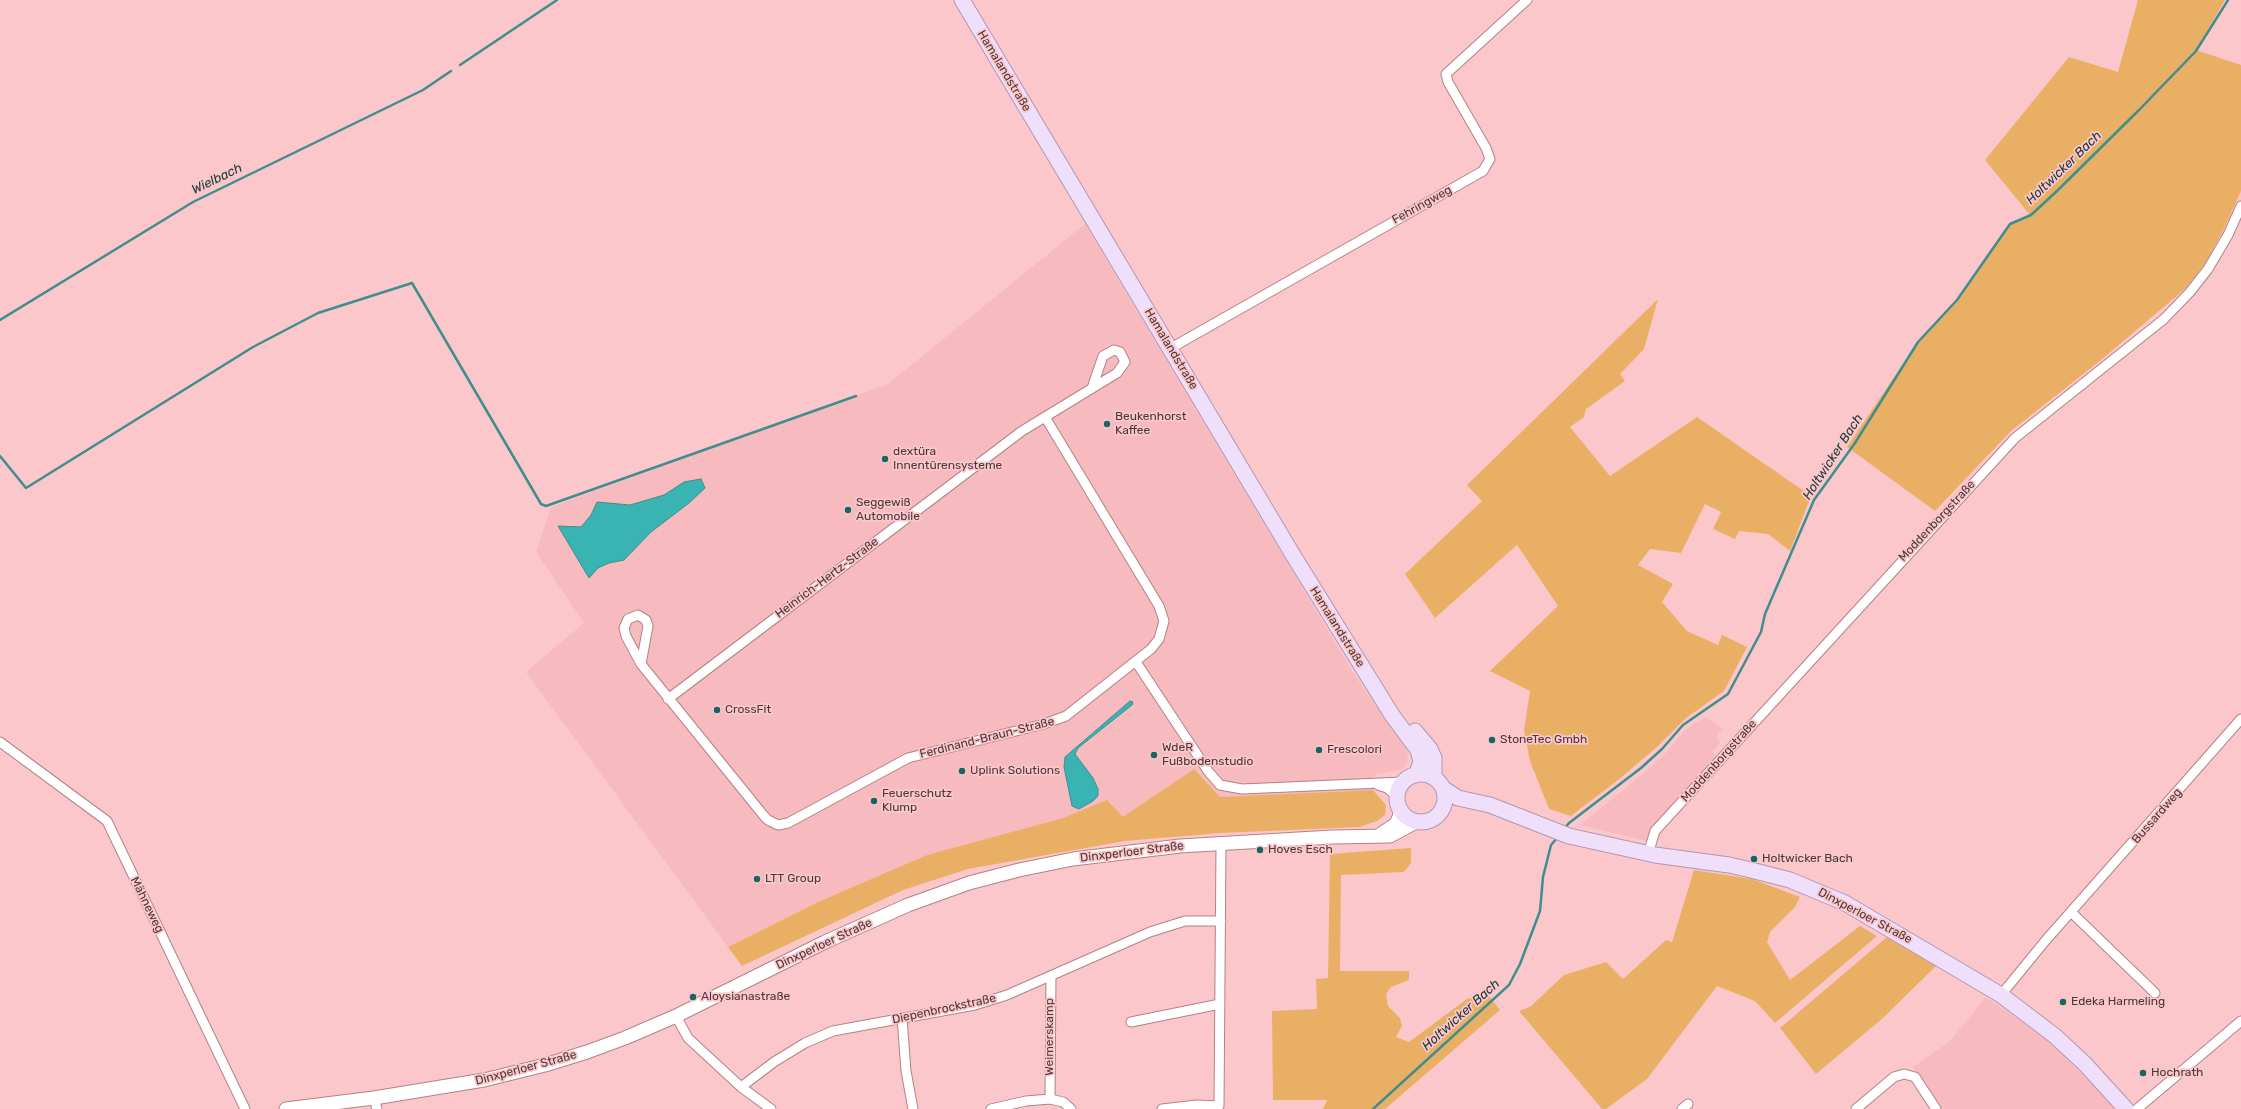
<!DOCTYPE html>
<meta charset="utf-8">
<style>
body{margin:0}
canvas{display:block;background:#fbc7cb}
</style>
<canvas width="2241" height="1109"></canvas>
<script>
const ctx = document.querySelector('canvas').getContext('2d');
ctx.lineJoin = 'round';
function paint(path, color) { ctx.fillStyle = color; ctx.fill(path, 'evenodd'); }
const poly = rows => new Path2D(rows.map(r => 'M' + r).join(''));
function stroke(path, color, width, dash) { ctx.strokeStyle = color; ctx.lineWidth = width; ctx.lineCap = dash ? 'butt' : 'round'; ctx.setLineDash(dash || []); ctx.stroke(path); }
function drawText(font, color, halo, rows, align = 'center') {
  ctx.font = font + ' Rubik,sans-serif'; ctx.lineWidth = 3.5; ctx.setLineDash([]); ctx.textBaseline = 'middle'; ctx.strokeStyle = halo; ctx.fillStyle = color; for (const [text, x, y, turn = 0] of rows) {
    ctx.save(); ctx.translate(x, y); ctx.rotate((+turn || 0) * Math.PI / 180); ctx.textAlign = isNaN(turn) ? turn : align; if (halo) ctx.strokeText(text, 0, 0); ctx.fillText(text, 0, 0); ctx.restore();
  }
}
paint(poly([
 [1085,224,1355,676,1405,746,1408,753,1406,766,1399,770,1375,775,1373,790,1220,797,1194,769,1123,818,1090,807,1063,818,927,855,818,902,728,947,526,672,584,623,536,552,551,507,888,384],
 [1706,717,1722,729,1716,738,1720,742,1712,752,1717,756,1652,829,1647,841,1580,825,1644,773,1663,756,1685,730],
 [1986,997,2046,1039,2099,1091,2114,1109,1942,1109,1913,1067,1950,1041]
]), '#f6babf');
paint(poly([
 [2138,0,2225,0,2196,50,2241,65,2241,191,2223,231,2206,262,2185,289,2101,360,2011,431,1935,511,1847,447,1919,340,1957,300,2010,224,2030,215,1985,160,2069,57,2118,72],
 [1658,299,1644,349,1620,374,1625,381,1586,409,1584,417,1570,427,1610,476,1697,417,1811,496,1790,551,1768,534,1739,531,1735,539,1713,529,1721,512,1705,504,1681,553,1650,549,1638,565,1673,584,1662,602,1687,631,1718,645,1722,635,1747,647,1724,691,1686,718,1657,747,1618,780,1571,816,1549,809,1530,761,1524,730,1530,691,1490,671,1558,606,1517,545,1435,618,1405,574,1482,501,1467,485],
 [1194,769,1220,797,1373,790,1386,805,1385,815,1377,821,1360,827,1221,833,1125,841,968,869,903,890,742,966,728,947,818,902,927,855,1063,818,1107,800,1123,817],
 [1411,848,1411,863,1404,872,1341,875,1340,971,1409,971,1409,980,1391,987,1386,994,1388,1006,1400,1018,1402,1026,1396,1037,1409,1042,1467,999,1487,993,1500,1010,1385,1109,1323,1109,1327,1100,1273,1100,1272,1011,1317,1009,1316,979,1328,978,1330,854],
 [1694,870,1752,879,1800,897,1795,907,1770,932,1767,942,1790,980,1860,926,1877,936,1775,1023,1755,1001,1717,986,1647,1079,1606,1109,1602,1109,1519,1011,1530,1007,1564,975,1606,962,1623,979,1666,940,1672,942],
 [1887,937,1937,965,1883,1018,1816,1074,1780,1028]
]), '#e9b065');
const water = poly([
 [701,479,705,488,689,503,651,532,624,560,609,563,598,568,589,578,558,526,581,527,591,515,597,502,630,505,664,495,684,482,701,479],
 [1130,701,1133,702,1132,705,1078,748,1075,754,1093,778,1098,789,1098,796,1093,801,1079,809,1072,806,1064,767,1065,757,1130,701]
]);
paint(water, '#3ab4b2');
stroke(water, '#3f8e8d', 1);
stroke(poly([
 [460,65,557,0],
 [0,320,193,202,423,90,451,71],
 [0,456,26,488,253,347,318,313,412,283,541,504,546,506,856,396],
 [1564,829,1569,823,1641,768,1662,749,1683,725,1728,694,1761,632,1765,614,1814,500,1855,443,1918,342,1957,300,2010,224,2031,215,2058,190,2139,110,2196,51,2228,0],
 [1373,1109,1509,985,1520,964,1540,911,1543,877,1551,845,1557,838]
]), '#3f8e8d', 2.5);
const minor = poly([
 [1171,348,1483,171,1490,159,1486,148,1448,82,1446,74,1527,0],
 [1136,662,1208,771,1220,785,1242,789,1403,782],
 [641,664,626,636,624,628,628,619,638,615,646,620,648,626,641,664,764,816,768,820,778,825,788,823,908,758,1044,724,1066,716,1151,649,1159,639,1164,621,1159,606,1045,417],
 [668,699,1022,431,1117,373,1125,362,1120,352,1114,350,1103,356,1092,388],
 [0,742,107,821,245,1109],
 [1378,785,1387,788,1397,796],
 [1648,854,1655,831,2015,438,2164,319,2190,292,2208,269,2228,235,2241,206],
 [2071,912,2155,993],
 [2001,995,2046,940,2241,719],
 [676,1016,688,1038,741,1087,771,1109],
 [902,1018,906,1071,913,1109],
 [1131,1022,1220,1004],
 [741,1087,774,1062,805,1043,833,1031,975,1005,1007,995,1150,932,1185,921,1221,921],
 [374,1098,377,1109],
 [1050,1099,1051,976],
 [991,1109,1026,1101,1050,1099,1063,1102,1071,1109],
 [1162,1109,1197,1105,1219,1106,1221,844],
 [1682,1109,1688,1104],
 [1856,1109,1894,1077,1904,1074,1915,1077,1936,1109],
 [2137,1109,2241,1021]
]);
const secondary = poly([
 [1381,834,1396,824,1400,815,1399,807],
 [286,1109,374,1098,484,1080,545,1065,587,1052,625,1038,676,1016,825,942,908,905,969,883,1019,870,1073,859,1180,846,1332,837,1390,836,1416,822]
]);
const primary = poly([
 [962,0,1293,555,1392,715,1418,750,1421,762,1416,775],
 [1415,731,1430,749,1434,758,1434,778],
 '1397 798a24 24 0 1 1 48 0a24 24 0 1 1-48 0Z',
 [1444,789,1458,798,1490,805,1569,836,1655,855,1729,865,1751,870,1790,880,1845,903,2001,995,2055,1036,2085,1064,2126,1109]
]);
stroke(minor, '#b28286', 11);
stroke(secondary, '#b28286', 15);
stroke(primary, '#b097b4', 17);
stroke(minor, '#fff', 9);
stroke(secondary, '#fff', 13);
stroke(primary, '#f0dffa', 15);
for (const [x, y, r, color] of [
 [1107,424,4,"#176563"],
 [885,459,4,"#176563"],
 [848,510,4,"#176563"],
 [717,710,4,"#176563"],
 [1492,740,4,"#176563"],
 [1319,750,4,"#176563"],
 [1154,755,4,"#176563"],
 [962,771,4,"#176563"],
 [874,801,4,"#176563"],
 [1260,850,4,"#176563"],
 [1754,859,4,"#176563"],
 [757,879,4,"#176563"],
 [693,997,4,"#176563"],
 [2063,1002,4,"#176563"],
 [2143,1073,4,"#176563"]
]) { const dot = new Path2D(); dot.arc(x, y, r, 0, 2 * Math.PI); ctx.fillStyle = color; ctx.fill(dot); stroke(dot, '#fbc7cb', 1.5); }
drawText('12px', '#4b3738', '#fbc7cb', [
 ["Hamalandstraße",1004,71,59],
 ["Fehringweg",1422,205,-29],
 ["Hamalandstraße",1171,349,59],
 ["Moddenborgstraße",1937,521,-47],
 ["Heinrich-Hertz-Straße",827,578,-37],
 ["Hamalandstraße",1337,627,58],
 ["Ferdinand-Braun-Straße",987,738,-14],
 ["Moddenborgstraße",1719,761,-48],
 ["Bussardweg",2157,816,-49],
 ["Dinxperloer Straße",1132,852,-7],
 ["Mähneweg",147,905,64],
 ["Dinxperloer Straße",1865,916,28],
 ["Dinxperloer Straße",824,944,-25],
 ["Diepenbrockstraße",944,1009,-12],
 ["Weimerskamp",1050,1037,-90],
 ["Dinxperloer Straße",526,1068,-15]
]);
drawText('12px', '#4b3738', '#fbc7cb', [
 ["Beukenhorst",1115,417],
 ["Kaffee",1115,431],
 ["dextüra",893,452],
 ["Innentürensysteme",893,466],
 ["Seggewiß",856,503],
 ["Automobile",856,517],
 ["CrossFit",725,710],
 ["StoneTec Gmbh",1500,740],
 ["WdeR",1162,748],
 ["Fußbodenstudio",1162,762],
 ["Frescolori",1327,750],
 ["Uplink Solutions",970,771],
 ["Feuerschutz",882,794],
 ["Klump",882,808],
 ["Hoves Esch",1268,850],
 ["Holtwicker Bach",1762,859],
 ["LTT Group",765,879],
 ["Aloysianastraße",701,997],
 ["Edeka Harmeling",2071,1002],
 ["Hochrath",2151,1073]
], 'left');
drawText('italic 13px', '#203a39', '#fbc7cb', [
 ["Holtwicker Bach",2064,168,-44],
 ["Wielbach",217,179,-26],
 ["Holtwicker Bach",1833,457,-57],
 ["Holtwicker Bach",1461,1015,-42]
]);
</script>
